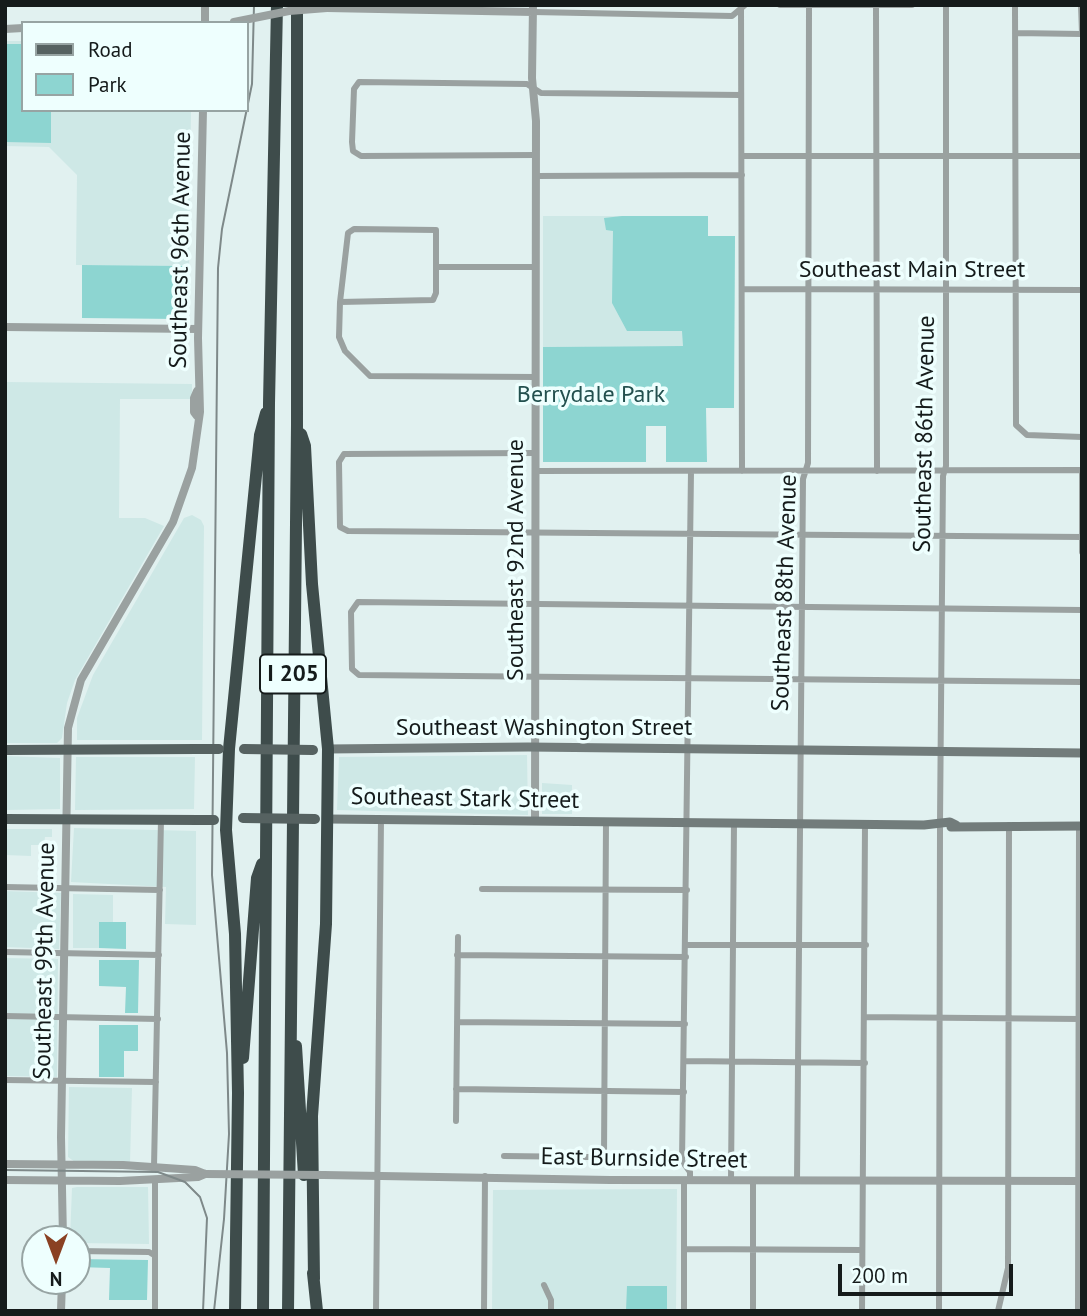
<!DOCTYPE html>
<style>
body{margin:0}
#map{position:relative;width:1087px;height:1316px;overflow:hidden;background:#e1f1f0;font-family:"PT Sans",sans-serif}
canvas{display:block}
.frame{position:absolute;inset:0;border:7px solid #151b1b;pointer-events:none}
.legend{position:absolute;left:21px;top:21px;width:228px;height:91px;box-sizing:border-box;background:#eefffe;border:2px solid #97a4a3;margin:0;padding:9px 12px;list-style:none;font-size:21px;color:#151b1b}
.legend li{display:flex;align-items:center;gap:14px;height:35px}
.legend b{width:35px;border:2px solid #97a4a3}
.north{position:absolute;left:21px;top:1225px;width:70px;height:70px;box-sizing:border-box;background:#eefffe;border:2px solid #97a4a3;border-radius:50%;rotate:180deg;font-size:19px;font-weight:700;line-height:28px;text-align:center;color:#151b1b}
.north::after{content:'';display:block;margin:auto;width:24px;height:32px;background:#8a4123;clip-path:polygon(50% 0,100% 100%,50% 72%,0 100%)}
.scale{position:absolute;left:838px;top:1264px;width:175px;height:32px;box-sizing:border-box;border:4px solid #151b1b;border-top:0;padding-left:9px;font-size:21px;line-height:24px;white-space:nowrap;color:#151b1b;-webkit-text-stroke:5px #eefffe;paint-order:stroke}
</style>
<div id="map">
<canvas width="1087" height="1316"></canvas>
<div class="frame"></div>
<ul class="legend">
<li><b style="height:9px;background:#566261"></b>Road</li>
<li><b style="height:19px;background:#8dd5d1"></b>Park</li>
</ul>
<div class="north">N</div>
<div class="scale">200 m</div>
</div>
<script>
const ctx = document.querySelector('canvas').getContext('2d');
ctx.lineJoin = 'round';
function paint(path, color) { ctx.fillStyle = color; ctx.fill(path, 'evenodd'); }
const poly = rows => new Path2D(rows.map(r => 'M' + r).join(''));
function stroke(path, color, width, dash) { ctx.strokeStyle = color; ctx.lineWidth = width; ctx.lineCap = dash ? 'butt' : 'round'; ctx.setLineDash(dash || []); ctx.stroke(path); }
function drawText(font, color, halo, rows, align = 'center') {
  ctx.font = font + ' "PT Sans",sans-serif'; ctx.lineWidth = 7; ctx.setLineDash([]); ctx.textBaseline = 'middle'; ctx.strokeStyle = halo; ctx.fillStyle = color; for (const [text, x, y, turn = 0] of rows) {
    ctx.save(); ctx.translate(x, y); ctx.rotate((+turn || 0) * Math.PI / 180); ctx.textAlign = isNaN(turn) ? turn : align; if (halo) ctx.strokeText(text, 0, 0); ctx.fillText(text, 0, 0); ctx.restore();
  }
}
paint(poly([
 [5,41,23,41,23,110,191,110,189,266,76,265,77,175,49,147,5,146],
 [543,216,708,216,708,236,735,236,734,346,543,347],
 [5,382,192,384,192,399,120,399,119,518,145,518,164,526,75,680,67,703,62,738,57,743,5,743],
 [192,515,201,520,204,526,202,740,77,740,77,718,93,675,184,518],
 [527,755,528,815,337,810,339,757],
 [5,756,60,758,60,809,5,810],
 [76,757,195,757,194,809,75,810],
 [542,783,572,785,572,814,542,814],
 [74,828,196,831,196,925,165,924,166,887,71,882],
 [5,829,52,829,52,837,45,837,44,845,31,845,31,856,5,855],
 [5,891,61,893,59,949,5,947],
 [73,894,113,895,113,922,99,922,99,948,73,948],
 [5,958,58,959,57,1077,5,1076],
 [69,1087,132,1088,130,1163,75,1162,68,1157],
 [77,1187,148,1187,149,1244,77,1243,77,1239,70,1239,72,1188],
 [677,1189,676,1311,492,1311,493,1190]
]), '#cee8e6');
paint(poly([
 [5,44,23,44,23,110,51,110,51,143,5,142],
 [622,216,708,216,708,236,735,236,734,408,706,408,707,462,666,462,666,426,646,426,646,462,543,462,543,347,683,346,682,331,627,331,612,303,613,231,606,230,604,218],
 [82,265,189,266,188,310,178,319,82,318],
 [99,922,126,922,126,949,99,948],
 [99,960,139,960,138,1013,125,1013,126,987,99,986],
 [99,1025,138,1025,138,1051,124,1051,124,1077,99,1077],
 [77,1259,148,1260,147,1300,109,1300,110,1268,77,1267],
 [627,1286,667,1286,667,1311,626,1311]
]), '#8dd5d1');
stroke(poly([
 [741,5,742,471],
 [780,5,912,5],
 [876,5,877,471],
 [1015,5,1016,425,1027,435,1082,437],
 [1081,5,1082,33],
 [533,12,732,16,745,5],
 [1015,33,1082,34],
 [536,155,361,156,353,151,352,142,354,89,359,82,527,84,541,93,741,95],
 [742,156,1082,156],
 [536,176,742,175],
 [436,267,536,267],
 [742,289,1082,290],
 [340,302,433,300,436,293,436,230,354,229,348,233,340,302,339,337,345,351,370,376,536,377],
 [535,453,344,454,339,462,340,527,348,531,1082,537],
 [535,471,1082,470],
 [1082,472,1082,552],
 [1082,610,358,602,351,612,352,669,359,675,1082,682],
 [940,822,943,476,946,466,946,5],
 [5,887,160,890],
 [482,889,687,890],
 [686,945,866,945],
 [5,952,159,955],
 [457,955,686,957],
 [5,1016,158,1019],
 [865,1017,1080,1019],
 [457,1022,685,1024],
 [685,1061,865,1063],
 [5,1080,156,1082],
 [456,1089,684,1092],
 [456,1121,458,937],
 [504,1156,670,1158,682,1161],
 [604,1157,606,822],
 [682,1161,691,471],
 [682,1161,690,1172,690,1180],
 [154,1167,161,819],
 [684,1180,684,1311],
 [731,1180,734,823],
 [797,1181,803,479,808,463,809,6],
 [685,1249,862,1250],
 [77,1251,149,1252,154,1255],
 [544,1285,551,1300,551,1311],
 [155,1311,155,1180],
 [376,1311,381,819],
 [484,1311,485,1176],
 [753,1311,753,1180],
 [862,1311,865,824],
 [939,1311,940,828],
 [998,1311,1008,1268,1009,825],
 [1078,1311,1079,826]
]), '#9aa1a0', 6);
stroke(poly([
 [533,5,532,78,536,121,535,821],
 [327,8,533,12],
 [205,23,205,5],
 [5,29,23,28],
 [5,327,198,329],
 [197,416,194,412,194,398,197,391],
 [5,1164,123,1165,195,1170,205,1174],
 [324,1175,610,1180,1082,1181],
 [5,1180,120,1181,198,1177,205,1174],
 [63,1239,61,1137,68,728,81,680,173,522,192,468,200,412,198,338,203,110],
 [61,1311,62,1281]
]), '#9aa1a0', 8);
stroke(poly([
 [328,749,528,747,1082,753],
 [328,819,924,825,950,822,956,825],
 [951,827,1082,826]
]), '#727c7b', 9);
stroke(poly([
 [5,750,197,749],
 [5,819,199,820]
]), '#566261', 10);
stroke(poly([
 [301,434,305,446,312,584,328,749,326,924,312,1116,314,1279],
 [296,1046,304,1175],
 [243,1058,257,878,262,864],
 [313,1273,317,1311],
 [235,1311,238,1093,235,934,226,830,229,749,260,435,266,413],
 [263,1311,269,403,277,5],
 [288,1311,297,425,297,5]
]), '#3e4c4b', 12);
stroke(poly([
 [5,1170,158,1172,185,1182,200,1197,207,1218,203,1311],
 [214,1311,224,1219,229,1134,227,1053,212,875,218,268,222,229,252,84,254,5]
]), '#7e8989', 2);
stroke(poly([
 [234,22,289,11,327,8],
 [205,1174,324,1175]
]), '#9aa1a0', 8);
stroke(poly([
 [197,749,219,749],
 [244,749,313,750],
 [243,818,315,819],
 [199,820,214,820]
]), '#566261', 10);
for (const [x, y, w] of [
 [293,674,66]
]) { const box = new Path2D(); box.roundRect(x - w / 2, y - 19.5, w, 39, 5); ctx.fillStyle = '#eefffe'; ctx.fill(box); stroke(box, '#151b1b', 2); }
drawText('bold 23px', '#151b1b', null, [
 ["I 205",293,674]
]);
drawText('24px', '#151b1b', '#eefffe', [
 ["Southeast 96th Avenue",181,250,-89],
 ["Southeast Main Street",912,270],
 ["Southeast 86th Avenue",925,434,-89],
 ["Southeast 92nd Avenue",516,560,-90],
 ["Southeast 88th Avenue",785,593,-88],
 ["Southeast Washington Street",544,728],
 ["Southeast Stark Street",465,799,1],
 ["Southeast 99th Avenue",45,961,-89],
 ["East Burnside Street",644,1159,1]
]);
drawText('24px', '#22504e', '#eefffe', [
 ["Berrydale Park",591,395]
]);
</script>
